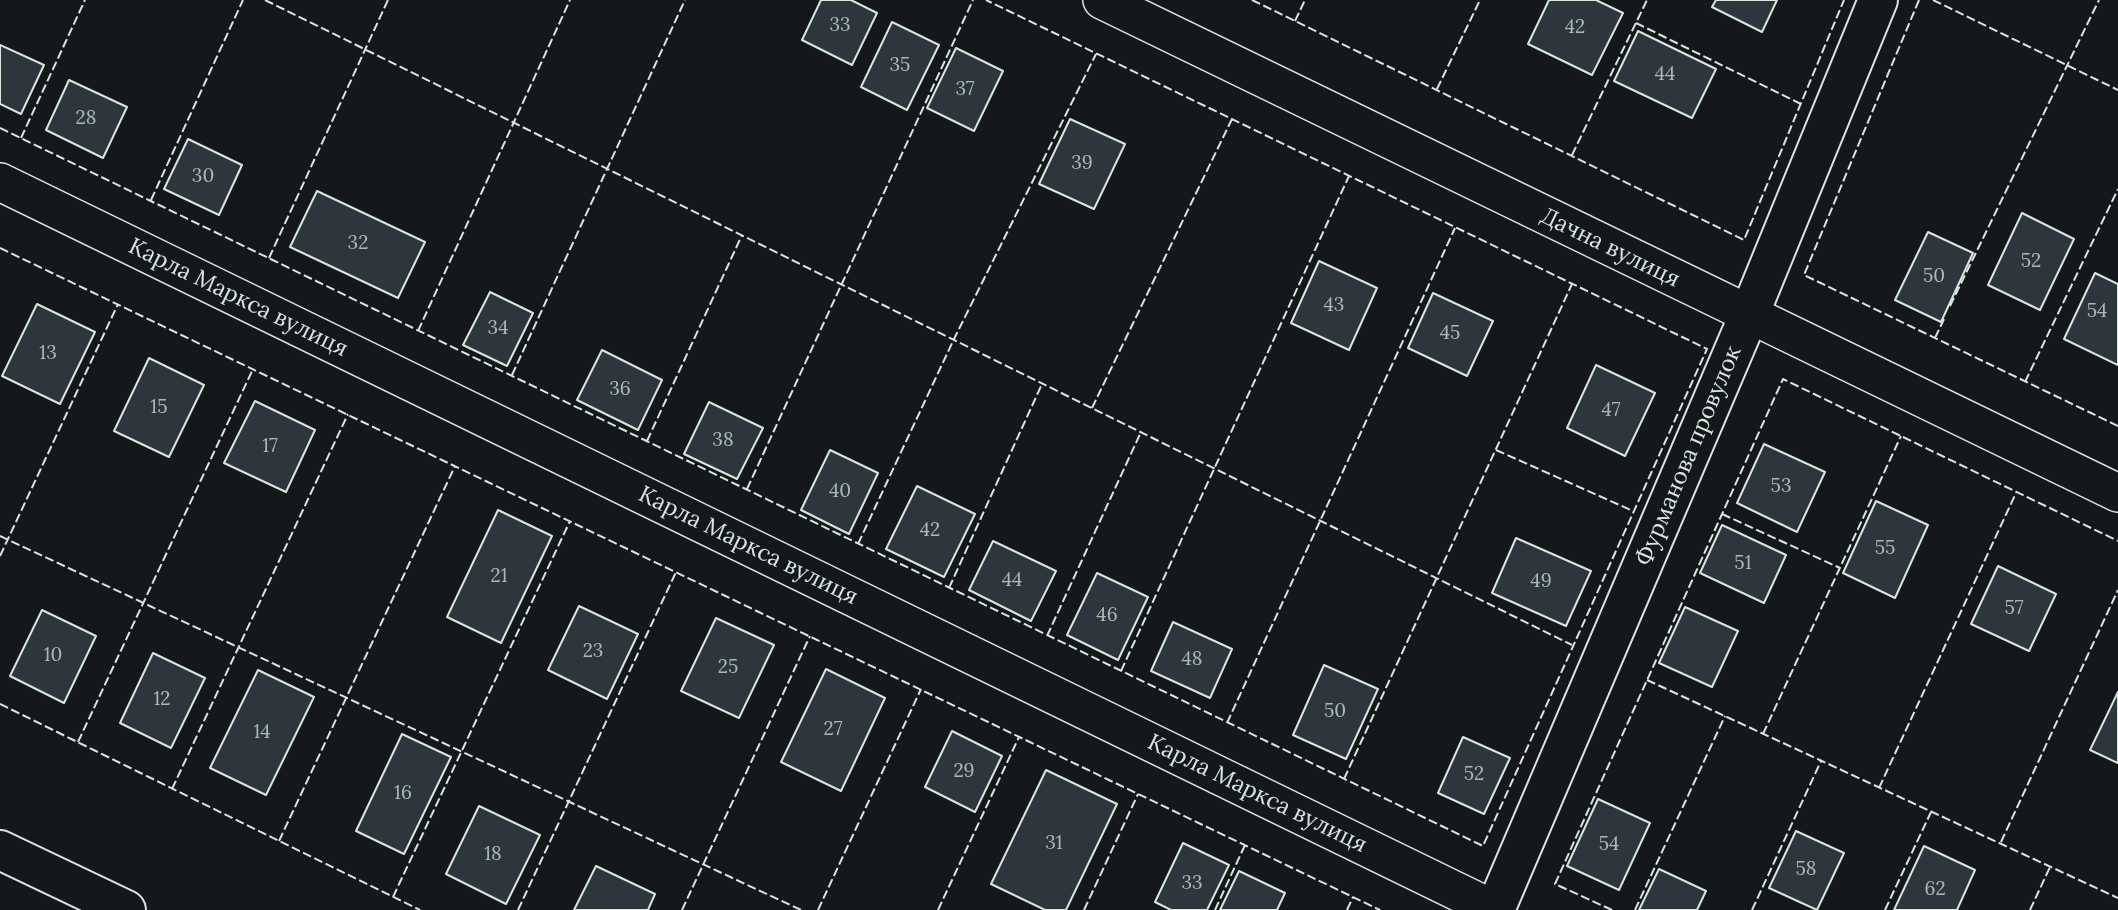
<!DOCTYPE html>
<meta charset="utf-8">
<style>
body{margin:0}
canvas{display:block;background:#14181c}
</style>
<canvas width="2118" height="910"></canvas>
<script>
const ctx = document.querySelector('canvas').getContext('2d');
ctx.lineJoin = 'round';
function paint(path, color) { ctx.fillStyle = color; ctx.fill(path, 'evenodd'); }
const poly = rows => new Path2D(rows.map(r => 'M' + r).join(''));
function stroke(path, color, width, dash) { ctx.strokeStyle = color; ctx.lineWidth = width; ctx.lineCap = dash ? 'butt' : 'round'; ctx.setLineDash(dash || []); ctx.stroke(path); }
function drawText(font, color, halo, rows, align = 'center') {
  ctx.font = font + ' Lora,serif'; ctx.lineWidth = 5; ctx.setLineDash([]); ctx.textBaseline = 'middle'; ctx.strokeStyle = halo; ctx.fillStyle = color; for (const [text, x, y, turn = 0] of rows) {
    ctx.save(); ctx.translate(x, y); ctx.rotate((+turn || 0) * Math.PI / 180); ctx.textAlign = isNaN(turn) ? turn : align; if (halo) ctx.strokeText(text, 0, 0); ctx.fillText(text, 0, 0); ctx.restore();
  }
}
const building = poly([
 [821,0,851,0,877,13,852,65,802,40,821,0],
 [1549,0,1596,0,1623,13,1592,75,1528,44,1549,0],
 [1716,0,1777,0,1762,32,1712,7,1716,0],
 [892,22,939,45,907,110,861,87,892,22],
 [1638,31,1716,69,1692,118,1614,81,1638,31],
 [0,45,44,65,21,114,0,104,0,45],
 [956,48,1003,71,974,131,927,108,956,48],
 [69,80,127,107,103,158,46,130,69,80],
 [1070,119,1125,144,1094,209,1039,184,1070,119],
 [188,139,242,165,219,215,164,189,188,139],
 [317,191,425,242,398,298,290,247,317,191],
 [2022,213,2074,239,2040,310,1988,285,2022,213],
 [1928,232,1973,253,1941,322,1895,300,1928,232],
 [1319,261,1377,288,1349,350,1291,323,1319,261],
 [2095,273,2118,284,2118,365,2064,339,2095,273],
 [490,292,533,313,507,366,463,345,490,292],
 [1433,293,1493,321,1467,376,1408,348,1433,293],
 [37,304,95,332,60,404,2,376,37,304],
 [602,350,662,380,638,430,577,400,602,350],
 [149,358,204,385,169,457,114,431,149,358],
 [1596,365,1655,393,1625,456,1567,428,1596,365],
 [255,401,315,430,286,492,224,463,255,401],
 [709,402,763,428,737,479,684,454,709,402],
 [1764,444,1825,472,1797,532,1737,503,1764,444],
 [830,450,878,473,849,534,801,510,830,450],
 [917,486,975,514,944,577,886,549,917,486],
 [1876,501,1928,525,1895,598,1843,573,1876,501],
 [498,510,552,536,501,643,447,617,498,510],
 [1722,525,1786,555,1764,603,1700,573,1722,525],
 [1516,538,1591,571,1566,626,1492,593,1516,538],
 [993,541,1056,571,1031,621,969,590,993,541],
 [1998,566,2056,594,2029,651,1971,624,1998,566],
 [1097,573,1148,597,1118,660,1067,635,1097,573],
 [579,606,638,634,607,699,548,670,579,606],
 [1685,607,1738,631,1712,687,1659,663,1685,607],
 [42,610,96,636,64,703,10,676,42,610],
 [716,618,774,645,739,718,681,691,716,618],
 [1173,622,1232,649,1210,698,1151,671,1173,622],
 [153,653,205,678,171,748,120,723,153,653],
 [1324,665,1378,689,1346,759,1293,735,1324,665],
 [826,669,885,698,841,791,781,762,826,669],
 [258,670,314,697,266,795,210,768,258,670],
 [2118,692,2118,763,2090,750,2118,692],
 [952,731,1002,756,975,812,925,787,952,731],
 [402,734,451,757,404,854,356,831,402,734],
 [1463,737,1510,758,1484,814,1438,793,1463,737],
 [1046,770,1117,804,1066,910,1045,910,991,884,1046,770],
 [1598,799,1650,823,1619,890,1567,866,1598,799],
 [479,806,540,835,506,904,446,874,479,806],
 [1796,831,1844,853,1817,910,1769,888,1796,831],
 [1183,843,1229,865,1207,910,1171,910,1155,902,1183,843],
 [1924,846,1975,870,1957,910,1894,910,1924,846],
 [596,866,655,894,648,910,574,910,596,866],
 [1659,869,1706,891,1697,910,1639,910,1659,869],
 [1239,871,1285,893,1277,910,1220,910,1239,871]
]);
paint(building, '#2c363c');
stroke(building, '#d8e6dc', 2);
const street = poly([
 [1102,0,2118,493],
 [0,182,1495,910]
]);
const secondary = poly([
 [0,850,126,910],
 [1495,910,1749,315,1878,0]
]);
stroke(street, '#d8e6dc', 40);
stroke(secondary, '#d8e6dc', 42);
stroke(street, '#14181c', 37);
stroke(secondary, '#14181c', 38);
stroke(poly([
 [265,0,1572,645],
 [1252,0,1744,240,1844,0],
 [1919,0,1804,275,2118,426],
 [1933,0,2118,90],
 [1295,21,1305,0],
 [1636,23,1801,104],
 [1437,89,1480,0],
 [0,128,1483,846,1707,349,986,0],
 [21,138,85,0],
 [1572,155,1647,0],
 [151,200,243,0],
 [0,248,1380,910],
 [269,258,388,0],
 [1950,306,2099,0],
 [418,331,570,0],
 [1935,338,1944,319],
 [512,375,685,0],
 [2025,382,2118,189],
 [1092,408,1232,119],
 [647,441,742,235],
 [1496,450,1633,511],
 [747,489,973,0],
 [1722,514,1840,568],
 [0,536,801,910],
 [858,544,954,339,1096,54],
 [0,556,118,304],
 [949,588,1042,384],
 [1047,636,1141,432],
 [1121,671,1349,176],
 [1647,680,2118,898],
 [0,704,420,910],
 [1227,723,1455,228],
 [1763,734,1901,436],
 [78,742,253,369],
 [1344,779,1572,284],
 [1879,788,2016,493],
 [172,789,348,414],
 [279,841,455,466],
 [2001,842,2118,590],
 [393,897,570,521],
 [518,910,676,572],
 [682,910,810,636],
 [818,910,921,689],
 [938,910,1019,737],
 [1084,910,1138,794],
 [1215,910,1245,845],
 [1347,910,1353,897],
 [1612,910,1555,884,1783,379,2118,541],
 [1635,910,1725,716],
 [1752,910,1821,761],
 [1885,910,1931,812],
 [2030,910,2050,867]
]), '#d8e6dc', 2, [9, 3.5]);
drawText('19px', '#adbab4', null, [
 ["33",840,26],
 ["42",1575,28],
 ["35",900,66],
 ["44",1665,75],
 ["37",965,90],
 ["28",86,119],
 ["39",1082,164],
 ["30",203,177],
 ["32",358,244],
 ["52",2031,262],
 ["50",1934,277],
 ["43",1334,306],
 ["54",2097,312],
 ["34",498,329],
 ["45",1450,334],
 ["13",48,354],
 ["36",620,390],
 ["15",159,408],
 ["47",1611,411],
 ["38",723,441],
 ["17",270,447],
 ["53",1781,487],
 ["40",840,492],
 ["42",930,531],
 ["55",1885,549],
 ["51",1743,564],
 ["21",499,577],
 ["44",1012,581],
 ["49",1541,582],
 ["57",2014,609],
 ["46",1107,616],
 ["23",593,652],
 ["10",53,656],
 ["48",1192,660],
 ["25",728,668],
 ["12",162,700],
 ["50",1335,712],
 ["27",833,730],
 ["14",262,733],
 ["29",964,772],
 ["52",1474,775],
 ["16",403,794],
 ["31",1054,844],
 ["54",1609,845],
 ["18",493,855],
 ["58",1806,870],
 ["33",1192,884],
 ["62",1935,890]
]);
drawText('23px', '#d8e6dc', '#14181c', [
 ["Дачна вулиця",1610,248,26],
 ["Карла Маркса вулиця",238,298,26],
 ["Фурманова провулок",1689,456,-67],
 ["Карла Маркса вулиця",748,546,26],
 ["Карла Маркса вулиця",1257,794,26]
]);
</script>
